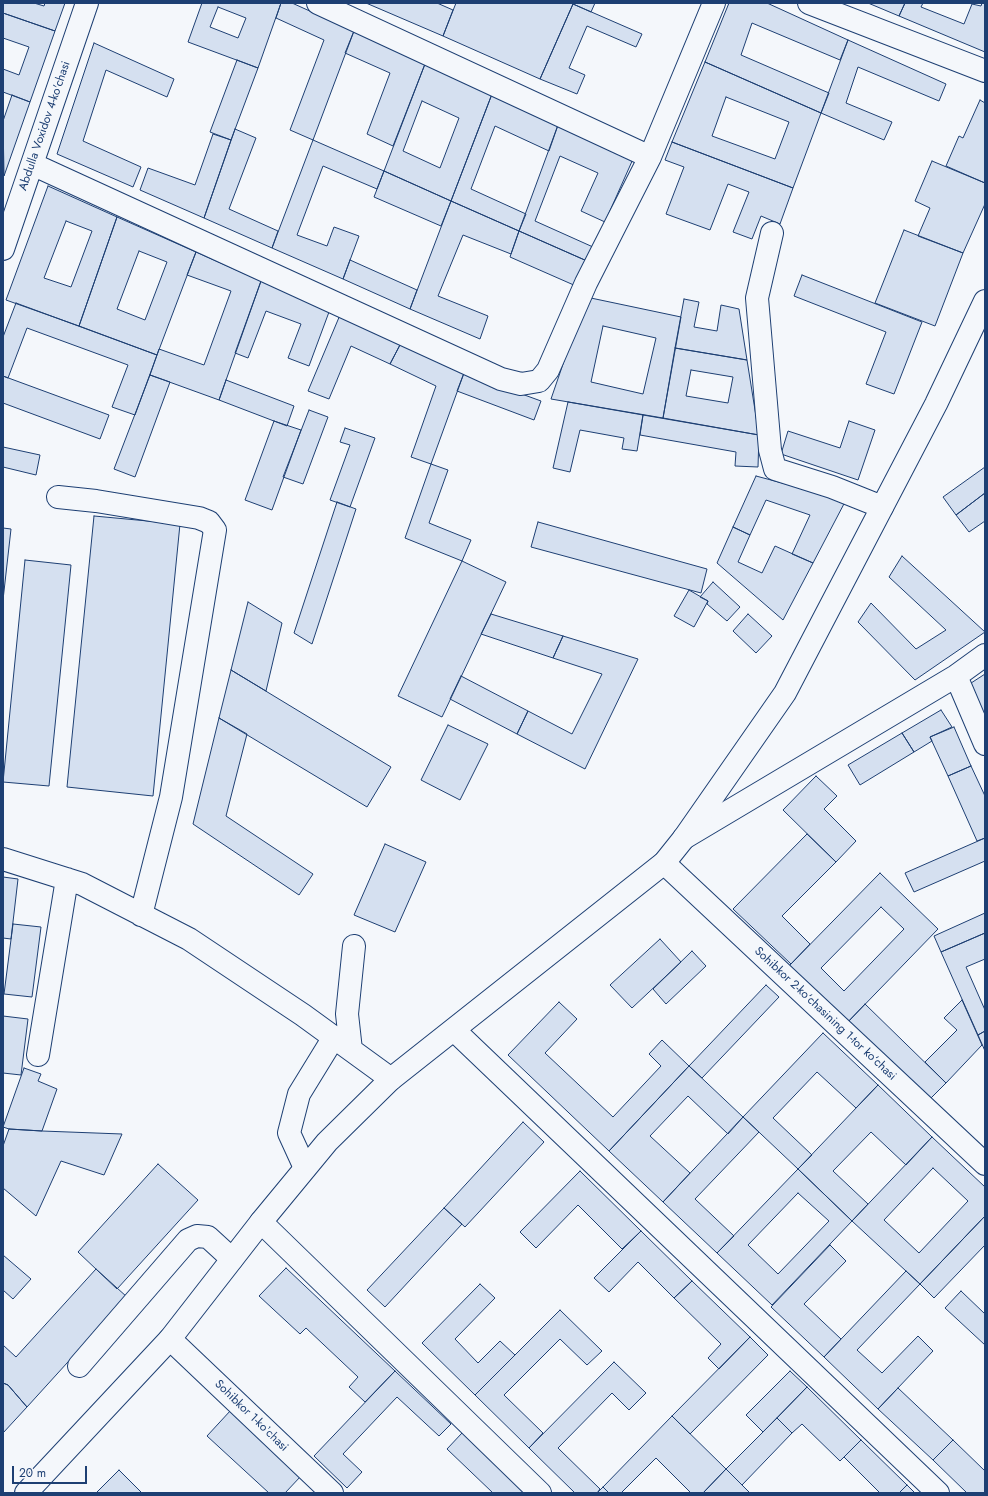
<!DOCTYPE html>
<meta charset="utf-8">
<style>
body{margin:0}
#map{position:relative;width:988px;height:1496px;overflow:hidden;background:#f4f7fb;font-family:Jost,sans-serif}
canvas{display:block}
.frame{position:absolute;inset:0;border:4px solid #1d3f73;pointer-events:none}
.scale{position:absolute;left:12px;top:1466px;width:75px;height:18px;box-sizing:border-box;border:2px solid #1d3f73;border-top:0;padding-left:5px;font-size:12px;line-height:14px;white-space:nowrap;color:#1d3f73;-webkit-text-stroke:3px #f4f7fb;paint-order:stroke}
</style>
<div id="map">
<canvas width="988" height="1496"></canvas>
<div class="frame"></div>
<div class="scale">20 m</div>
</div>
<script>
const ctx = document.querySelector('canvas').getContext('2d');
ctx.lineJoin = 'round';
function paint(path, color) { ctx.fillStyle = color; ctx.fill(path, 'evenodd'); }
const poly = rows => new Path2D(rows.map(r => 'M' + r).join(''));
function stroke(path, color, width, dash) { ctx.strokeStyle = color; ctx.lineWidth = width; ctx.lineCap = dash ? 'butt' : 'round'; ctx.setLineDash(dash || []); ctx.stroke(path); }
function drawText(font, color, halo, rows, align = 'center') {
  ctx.font = font + ' Jost,sans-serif'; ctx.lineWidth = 3; ctx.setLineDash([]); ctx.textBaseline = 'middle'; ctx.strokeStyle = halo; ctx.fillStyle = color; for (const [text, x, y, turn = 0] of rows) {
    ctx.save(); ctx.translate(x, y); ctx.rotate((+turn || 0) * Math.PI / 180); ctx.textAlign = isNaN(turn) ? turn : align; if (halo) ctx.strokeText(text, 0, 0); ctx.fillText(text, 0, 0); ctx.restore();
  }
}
const building = poly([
 [3,3,34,3,44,6,45,3,65,3,55,31,3,13,3,3],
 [202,3,281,3,258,68,188,42,202,3],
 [218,7,246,18,238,38,210,27,218,7],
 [281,3,292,3,354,31,313,140,290,130,324,40,276,18,281,3],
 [366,3,437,3,453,10,443,36,366,3],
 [456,3,571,3,573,4,540,79,443,36,456,3],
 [574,3,595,3,591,12,573,4,574,3],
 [729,3,767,3,848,40,840,60,752,23,741,55,829,93,821,113,705,62,729,3],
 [868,3,905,3,899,16,868,3],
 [905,3,923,3,921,7,964,24,972,4,981,6,982,3,985,3,985,52,899,16,905,3],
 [573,4,642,34,636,47,587,26,569,68,585,75,577,94,540,79,573,4],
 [3,13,55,31,30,102,3,92,3,69,19,75,29,47,3,38,3,13],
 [354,31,425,64,393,146,367,134,390,73,345,53,354,31],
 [848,40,946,84,939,101,858,67,846,103,892,122,884,140,821,113,848,40],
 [94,43,174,79,167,97,106,70,83,141,141,167,133,187,57,154,94,43],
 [237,60,258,68,231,140,210,132,237,60],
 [705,62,821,113,793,188,672,142,705,62],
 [726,97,789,122,775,159,712,136,726,97],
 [425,64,492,94,451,201,384,171,425,64],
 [422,101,459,118,440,168,403,151,422,101],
 [492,94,558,125,549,151,495,126,471,189,526,214,519,231,451,201,492,94],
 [12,95,30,102,4,176,3,121,12,95],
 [980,100,985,103,985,183,946,166,959,136,963,138,980,100],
 [558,125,633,159,605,222,581,211,598,173,560,156,535,221,593,247,587,261,519,231,558,125],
 [235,129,256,138,229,209,278,231,272,248,204,218,235,129],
 [213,134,231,140,204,218,140,190,148,168,195,185,213,134],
 [313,140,384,171,377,189,323,166,297,235,327,246,334,227,359,236,343,279,272,248,313,140],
 [672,142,793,188,780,224,761,216,752,239,733,232,749,192,728,184,710,230,666,214,684,167,665,160,672,142],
 [932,161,985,183,985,204,963,253,918,236,930,208,915,201,932,161],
 [384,171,451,201,441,226,374,197,384,171],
 [48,186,117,217,79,326,6,300,48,186],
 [66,221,92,231,71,287,44,278,66,221],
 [451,201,519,231,511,254,463,235,438,296,488,316,480,339,410,309,451,201],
 [117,217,196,252,157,355,79,326,117,217],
 [139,251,167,262,145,320,117,309,139,251],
 [904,230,963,253,935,326,875,303,904,230],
 [519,231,587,261,576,286,510,257,519,231],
 [196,252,261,281,219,400,150,375,159,349,204,365,231,291,187,275,196,252],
 [350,260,417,290,410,309,343,279,350,260],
 [802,275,922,322,894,394,866,384,886,332,794,296,802,275],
 [261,281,329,312,309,366,288,358,301,324,266,311,248,358,235,353,261,281],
 [586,297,681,317,663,418,551,399,586,297],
 [603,326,656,338,643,394,591,382,603,326],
 [684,299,699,302,694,327,717,331,721,305,739,309,747,360,675,348,684,299],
 [16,303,157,355,135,415,112,407,128,365,27,328,8,378,3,376,3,337,16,303],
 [340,315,401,343,390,364,351,346,329,399,308,391,340,315],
 [401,343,464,373,431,464,411,457,436,386,390,364,401,343],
 [675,348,747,360,759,435,663,418,675,348],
 [691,370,733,377,728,403,686,396,691,370],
 [464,373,541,401,534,420,457,391,464,373],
 [150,375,170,382,135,477,114,469,150,375],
 [3,376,109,415,100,439,3,403,3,376],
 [226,380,294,406,287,426,219,400,226,380],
 [568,402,643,415,637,451,622,449,624,438,580,430,570,472,553,468,568,402],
 [309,410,328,417,303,484,283,477,309,410],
 [643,415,759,435,758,467,735,466,736,452,640,435,643,415],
 [274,421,301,430,272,510,245,500,274,421],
 [849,421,875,430,858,480,781,454,788,431,840,448,849,421],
 [345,428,375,438,350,507,330,500,350,445,340,442,345,428],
 [3,447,40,455,36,475,3,467,3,447],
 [431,464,448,470,429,523,471,540,462,561,405,538,431,464],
 [985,467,985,493,956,515,943,497,985,467],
 [756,476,846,500,813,563,792,554,810,515,766,500,750,535,733,527,756,476],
 [985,493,985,521,969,532,956,515,985,493],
 [337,502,356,509,312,644,294,633,337,502],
 [94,516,180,524,153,796,67,787,94,516],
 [538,522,707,569,701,593,531,547,538,522],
 [733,527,750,535,738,562,762,573,775,546,813,563,783,620,717,563,733,527],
 [3,528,11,529,3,600,3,528],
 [902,556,985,632,915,680,858,622,871,603,916,649,946,630,889,577,902,556],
 [25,560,71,565,49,786,3,782,25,560],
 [462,561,506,582,442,717,398,696,462,561],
 [713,582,740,607,727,621,707,604,708,601,700,597,713,582],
 [689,590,708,601,694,627,674,616,689,590],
 [248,602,282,623,266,691,231,670,248,602],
 [491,614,563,636,553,658,481,634,491,614],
 [748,614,772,636,756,653,733,631,748,614],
 [563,636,638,659,585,769,517,734,528,711,572,734,602,674,553,658,563,636],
 [231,670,391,767,367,807,219,718,231,670],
 [985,674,985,723,968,685,985,674],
 [461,676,528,711,517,734,450,699,461,676],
 [941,710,952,727,930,737,932,741,914,752,902,733,941,710],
 [219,718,247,734,226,816,313,874,299,895,193,824,219,718],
 [448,725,488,744,460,800,421,780,448,725],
 [954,727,971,766,948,776,930,737,954,727],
 [902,733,914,752,860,785,848,765,902,733],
 [971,766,985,796,985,838,977,841,948,776,971,766],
 [816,776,837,796,824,809,856,841,836,862,783,810,816,776],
 [807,834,836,862,782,916,810,944,791,964,733,909,807,834],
 [985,838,985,861,914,892,905,873,985,838],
 [385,844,426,862,395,932,354,915,385,844],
 [880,873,938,929,845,1025,787,968,880,873],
 [881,907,904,929,844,991,821,968,881,907],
 [3,877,18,879,11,939,3,938,3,877],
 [985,913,985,933,941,952,934,936,985,913],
 [13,924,41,927,32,997,4,994,13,924],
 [985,933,985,959,966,967,985,1010,985,1031,978,1035,941,952,985,933],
 [660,939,681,962,632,1008,610,985,660,939],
 [692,951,706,966,666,1004,653,989,692,951],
 [766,985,779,997,702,1078,689,1066,766,985],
 [962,1000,982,1045,946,1083,925,1062,957,1030,944,1018,962,1000],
 [559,1002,577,1019,545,1053,613,1117,661,1066,649,1054,662,1040,689,1066,609,1151,508,1055,559,1002],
 [865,1004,946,1083,926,1103,845,1025,865,1004],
 [3,1016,28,1019,21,1075,3,1073,3,1016],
 [985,1031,985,1051,978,1035,985,1031],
 [823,1033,878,1085,856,1108,817,1072,773,1118,812,1155,798,1169,743,1117,823,1033],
 [689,1066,743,1117,728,1134,688,1096,650,1136,690,1173,663,1202,609,1151,689,1066],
 [24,1068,41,1074,38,1081,57,1089,42,1131,9,1129,3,1127,24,1068],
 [878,1085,932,1137,906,1165,871,1132,833,1171,868,1204,852,1221,798,1169,878,1085],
 [743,1117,759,1132,695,1199,734,1236,717,1253,663,1202,743,1117],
 [523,1122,544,1142,465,1227,444,1208,523,1122],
 [9,1129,42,1131,122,1134,104,1175,61,1161,36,1216,3,1188,3,1146,9,1129],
 [932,1137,985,1187,985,1216,920,1284,852,1221,932,1137],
 [933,1168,968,1201,919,1253,884,1220,933,1168],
 [158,1164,198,1200,117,1289,78,1252,158,1164],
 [798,1169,852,1221,772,1305,717,1253,798,1169],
 [798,1193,829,1221,778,1274,748,1245,798,1193],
 [580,1171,641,1231,622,1249,578,1205,536,1248,520,1232,580,1171],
 [444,1208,462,1224,385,1307,367,1290,444,1208],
 [985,1216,985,1245,934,1298,920,1284,985,1216],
 [641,1231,692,1281,674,1298,638,1262,609,1292,594,1278,641,1231],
 [830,1245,846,1261,804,1304,841,1339,824,1357,771,1307,830,1245],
 [3,1255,31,1279,13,1299,3,1290,3,1255],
 [286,1268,395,1371,365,1402,349,1387,358,1377,306,1328,300,1334,259,1296,286,1268],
 [96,1269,127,1297,27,1407,8,1385,3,1383,3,1345,16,1357,96,1269],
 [906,1271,920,1284,857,1350,882,1373,918,1336,933,1351,878,1409,824,1357,906,1271],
 [692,1281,750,1337,719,1369,708,1358,721,1344,674,1298,692,1281],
 [480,1284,495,1298,455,1339,478,1363,500,1341,515,1355,475,1395,422,1343,480,1284],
 [961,1291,985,1314,985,1345,945,1308,961,1291],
 [560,1310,602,1351,587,1365,560,1339,504,1395,543,1433,529,1448,475,1395,560,1310],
 [750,1337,768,1355,690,1434,672,1416,750,1337],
 [614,1362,646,1393,629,1410,612,1393,558,1448,600,1489,597,1493,575,1493,529,1448,614,1362],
 [395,1371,451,1424,439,1436,397,1397,343,1454,362,1472,347,1488,314,1456,395,1371],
 [790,1371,807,1387,763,1432,746,1415,790,1371],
 [3,1383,8,1385,27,1407,3,1433,3,1383],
 [807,1387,861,1440,840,1461,802,1424,792,1433,777,1418,807,1387],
 [898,1388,953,1440,933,1460,878,1409,898,1388],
 [231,1410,301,1476,285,1493,269,1493,207,1436,231,1410],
 [672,1416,726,1469,703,1493,691,1493,656,1458,621,1493,609,1493,603,1487,672,1416],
 [777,1418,792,1433,742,1485,726,1469,777,1418],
 [462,1433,526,1493,493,1493,447,1449,462,1433],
 [861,1440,907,1485,899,1493,880,1493,844,1457,861,1440],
 [953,1440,985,1471,985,1493,967,1493,933,1460,953,1440],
 [726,1469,750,1493,703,1493,726,1469],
 [119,1470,142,1493,96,1493,119,1470],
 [907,1485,915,1493,899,1493,907,1485],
 [603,1487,609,1493,597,1493,603,1487]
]);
paint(building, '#d5e0f0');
stroke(building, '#1d3f73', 1);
const minor = poly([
 [318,3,650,157],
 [809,3,985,71],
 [32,164,501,379,521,384,539,381,548,370,586,283,650,157,714,3],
 [772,233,757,298,770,450,775,469,832,487,882,507],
 [3,249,87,3],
 [58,497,96,501,199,518,209,522,215,530,171,797,141,915],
 [956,676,985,744],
 [684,838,956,676,985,655],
 [3,859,82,884,189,939,303,1015,391,1079],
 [664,863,985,1164],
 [454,1030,938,1493],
 [351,1050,347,1014,354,946],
 [38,1055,67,879],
 [305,1168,289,1133,299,1094,334,1037],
 [261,1222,540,1493],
 [170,1339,332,1493],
 [79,1366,188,1240,197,1236,208,1237,232,1259]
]);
const major = poly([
 [26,1493,170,1339,261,1222,327,1142,391,1079,664,863,684,838,785,693,936,404,985,301]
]);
stroke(minor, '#1d3f73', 24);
stroke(major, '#1d3f73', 24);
stroke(minor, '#f4f7fb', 22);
stroke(major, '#f4f7fb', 22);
drawText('12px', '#1d3f73', '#f4f7fb', [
 ["Abdulla Voxidov 4-ko'chasi",45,126,-71],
 ["Sohibkor 2-ko‘chasining 1-tor ko‘chasi",825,1014,43],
 ["Sohibkor 1-koʼchasi",251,1416,44]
]);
</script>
